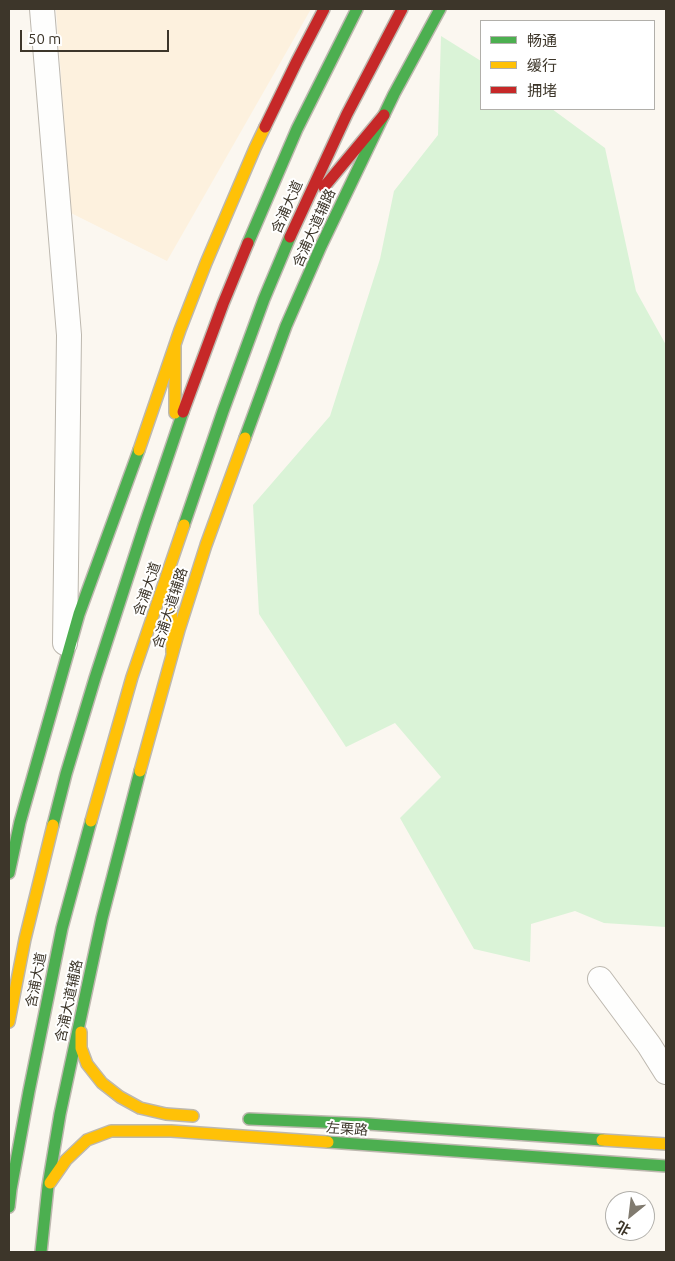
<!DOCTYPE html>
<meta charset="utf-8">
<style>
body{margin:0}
#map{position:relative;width:675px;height:1261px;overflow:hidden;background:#fbf7f0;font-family:Ubuntu,"Noto Sans SC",sans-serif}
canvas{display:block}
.frame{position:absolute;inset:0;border:10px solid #3d362a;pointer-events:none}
.legend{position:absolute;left:480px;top:20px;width:175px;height:90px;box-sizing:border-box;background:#fff;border:1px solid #b1afaa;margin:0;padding:6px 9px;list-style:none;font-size:15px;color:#3d362a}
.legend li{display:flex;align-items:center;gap:10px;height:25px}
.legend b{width:25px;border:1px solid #b1afaa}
.north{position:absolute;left:605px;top:1191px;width:50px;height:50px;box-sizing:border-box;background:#fff;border:1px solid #b1afaa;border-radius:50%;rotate:209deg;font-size:14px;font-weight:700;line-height:20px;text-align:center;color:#3d362a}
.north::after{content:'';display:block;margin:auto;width:18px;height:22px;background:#807a6f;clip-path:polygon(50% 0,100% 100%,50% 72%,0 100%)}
.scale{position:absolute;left:20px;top:30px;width:149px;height:22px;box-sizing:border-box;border:2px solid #3d362a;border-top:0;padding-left:6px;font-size:15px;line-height:18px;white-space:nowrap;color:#3d362a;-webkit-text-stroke:4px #fff;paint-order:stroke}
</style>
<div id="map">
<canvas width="675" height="1261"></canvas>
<div class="frame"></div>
<ul class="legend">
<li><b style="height:6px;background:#4caf50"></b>畅通</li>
<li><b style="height:6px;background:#ffc107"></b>缓行</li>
<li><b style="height:6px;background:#c62828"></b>拥堵</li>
</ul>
<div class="north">北</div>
<div class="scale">50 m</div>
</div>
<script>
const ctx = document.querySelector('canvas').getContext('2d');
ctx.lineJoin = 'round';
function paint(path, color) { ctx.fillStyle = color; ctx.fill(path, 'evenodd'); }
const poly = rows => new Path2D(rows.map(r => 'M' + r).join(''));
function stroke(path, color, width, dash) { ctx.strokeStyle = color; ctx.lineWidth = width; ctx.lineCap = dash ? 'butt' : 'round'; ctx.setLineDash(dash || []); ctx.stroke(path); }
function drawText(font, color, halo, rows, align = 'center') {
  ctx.font = font + ' Ubuntu,"Noto Sans SC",sans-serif'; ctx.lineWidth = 4; ctx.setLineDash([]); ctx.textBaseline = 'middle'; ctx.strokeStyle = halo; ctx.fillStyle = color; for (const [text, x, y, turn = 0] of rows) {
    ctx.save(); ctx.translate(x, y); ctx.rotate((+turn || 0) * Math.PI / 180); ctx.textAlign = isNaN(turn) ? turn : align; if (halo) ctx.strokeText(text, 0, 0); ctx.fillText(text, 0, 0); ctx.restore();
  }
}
paint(poly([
 [56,9,311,9,167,261,71,213]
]), '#fdf1de');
paint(poly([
 [441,36,481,61,481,109,552,109,605,148,636,291,666,345,666,927,604,923,575,911,531,924,530,962,474,949,400,818,441,777,395,723,346,747,259,614,253,505,330,416,380,259,394,191,438,135]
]), '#daf3d7');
const street = poly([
 [42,9,69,335,65,643],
 [600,979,649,1045,666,1072]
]);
const fast = poly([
 [248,243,297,129,357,9],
 [245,438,286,326,321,246,394,94,440,9],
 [184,525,223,411,264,299,290,237],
 [53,825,66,774,95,678,145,524,183,412],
 [9,873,20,822,79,614,139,450],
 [249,1119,368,1124,602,1140],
 [328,1142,666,1166],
 [9,1207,11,1189,29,1091,62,928,91,821],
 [41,1252,48,1186,60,1114,102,918,140,771]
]);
const slow = poly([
 [175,345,175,413],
 [139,450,180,330,206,263,255,148,265,127],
 [171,587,172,653],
 [140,771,179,630,206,545,245,438],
 [91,821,132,677,184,525],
 [9,1022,25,939,53,825],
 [81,1032,81,1048,87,1064,102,1083,120,1097,140,1108,166,1114,193,1116],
 [602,1140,666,1144],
 [50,1183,66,1160,87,1140,111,1131,171,1131,328,1142]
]);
const jam = poly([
 [265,127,297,61,324,9],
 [324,187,384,115],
 [290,237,347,114,402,9],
 [183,412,223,304,248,243]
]);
stroke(street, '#bdb8af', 26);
stroke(fast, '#bdb8af', 14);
stroke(slow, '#bdb8af', 14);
stroke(jam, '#bdb8af', 14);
stroke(street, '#fefefd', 24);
stroke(fast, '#4caf50', 11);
stroke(slow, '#ffc107', 11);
stroke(jam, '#c62828', 11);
drawText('14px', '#3d362a', '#fff', [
 ["含浦大道",287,207,-66],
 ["含浦大道辅路",314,228,-66],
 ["含浦大道",147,589,-71],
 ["含浦大道辅路",170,608,-72],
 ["含浦大道",36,980,-79],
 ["含浦大道辅路",69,1001,-78],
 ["左栗路",347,1129,4]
]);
</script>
